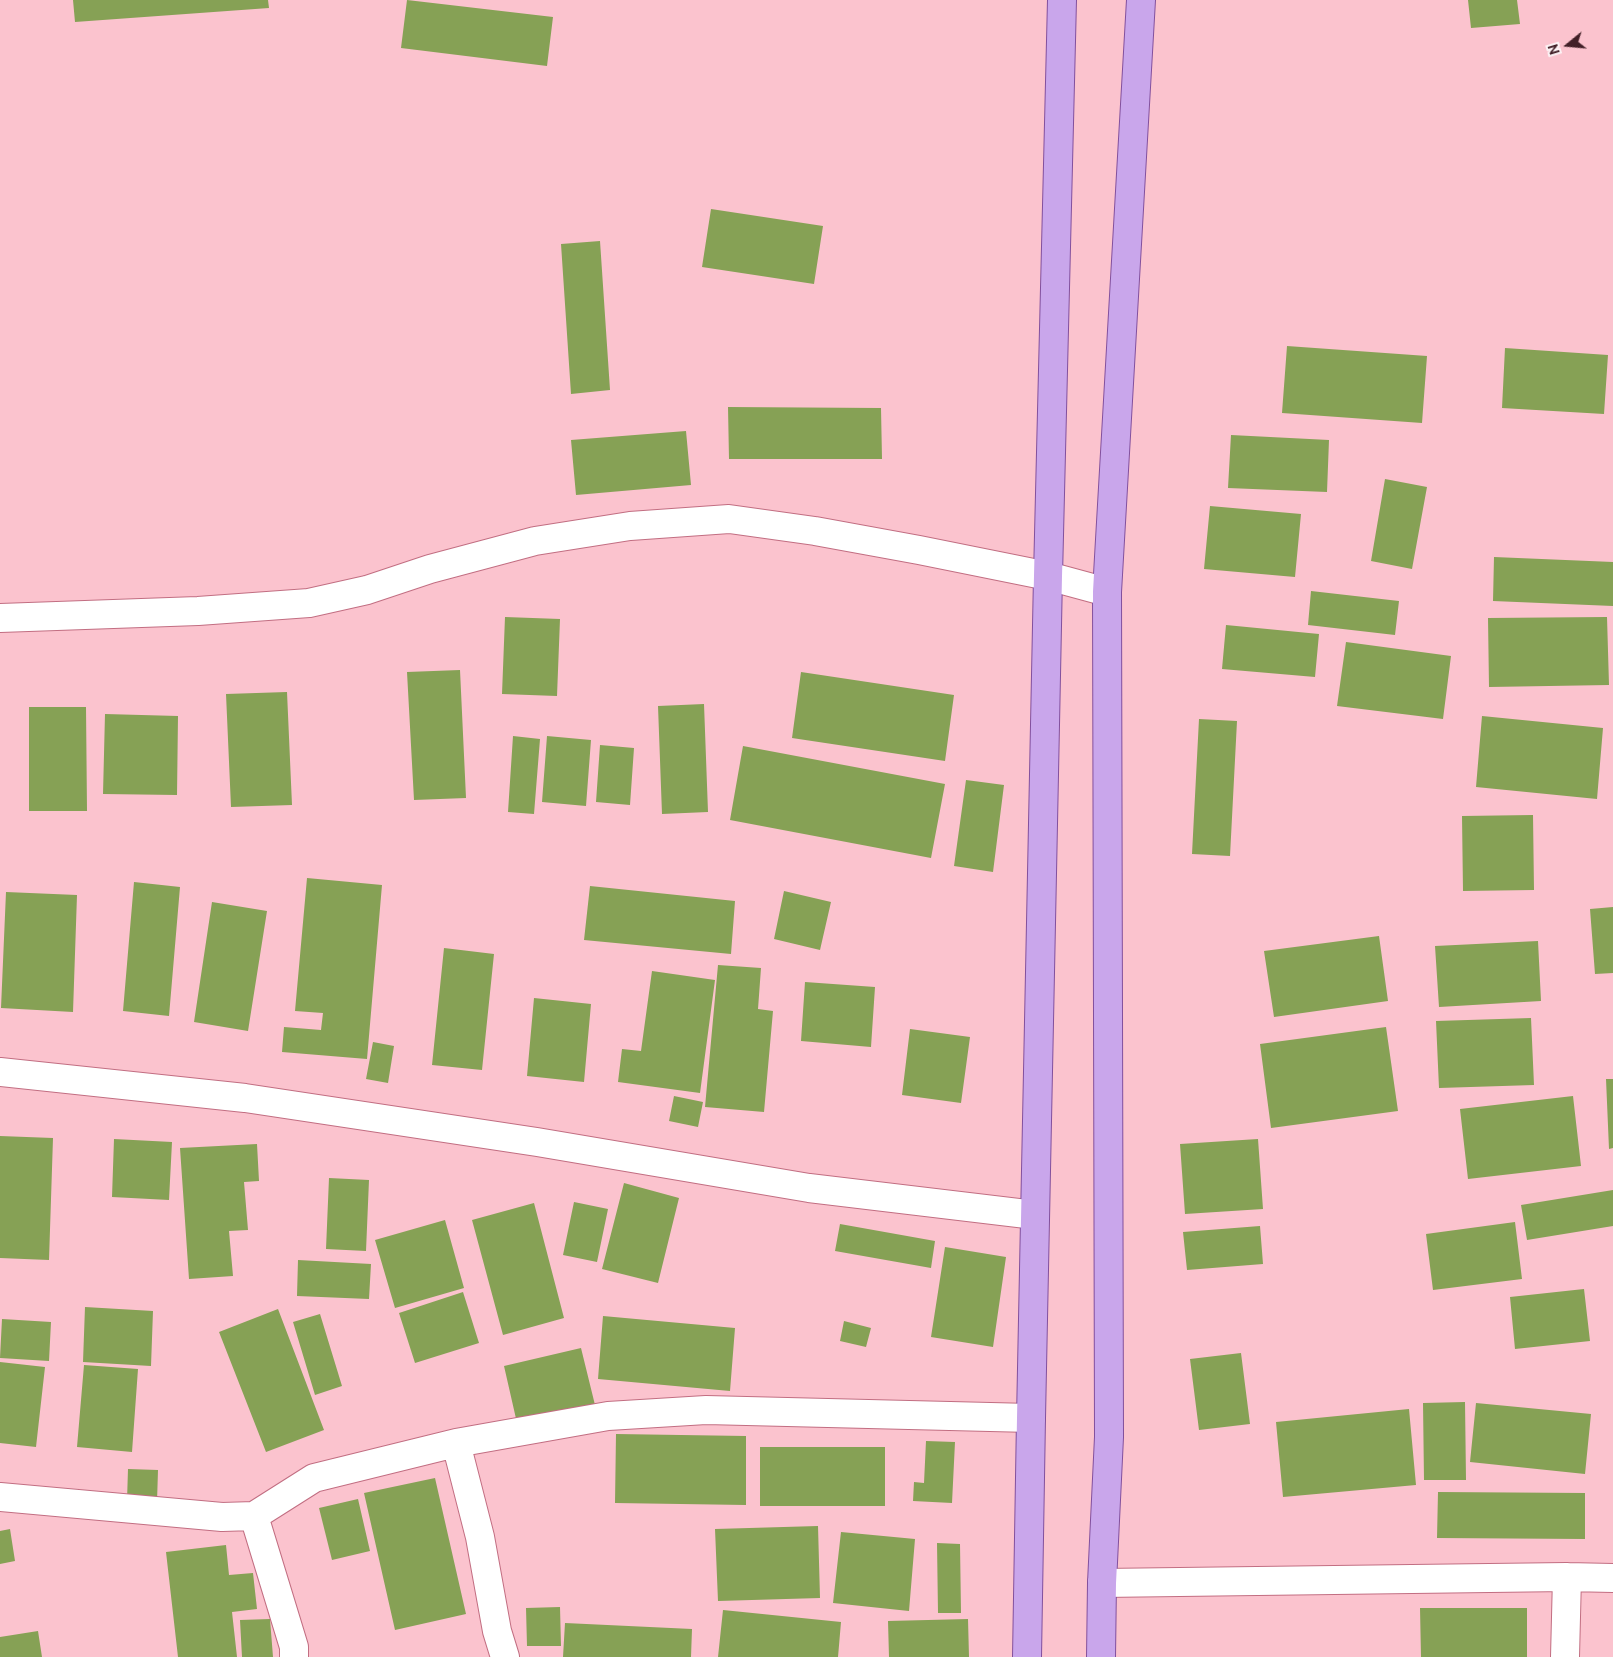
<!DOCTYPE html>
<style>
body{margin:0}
#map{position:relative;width:1613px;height:1657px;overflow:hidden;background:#fbc3ce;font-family:Ubuntu,sans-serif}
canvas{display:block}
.north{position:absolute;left:1543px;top:20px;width:50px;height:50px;-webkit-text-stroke:4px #fcf2f4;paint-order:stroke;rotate:253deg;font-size:14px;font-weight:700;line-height:20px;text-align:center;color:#411f27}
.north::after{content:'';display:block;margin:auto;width:18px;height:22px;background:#411f27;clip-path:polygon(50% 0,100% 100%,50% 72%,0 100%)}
</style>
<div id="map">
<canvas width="1613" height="1657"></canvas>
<div class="north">N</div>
</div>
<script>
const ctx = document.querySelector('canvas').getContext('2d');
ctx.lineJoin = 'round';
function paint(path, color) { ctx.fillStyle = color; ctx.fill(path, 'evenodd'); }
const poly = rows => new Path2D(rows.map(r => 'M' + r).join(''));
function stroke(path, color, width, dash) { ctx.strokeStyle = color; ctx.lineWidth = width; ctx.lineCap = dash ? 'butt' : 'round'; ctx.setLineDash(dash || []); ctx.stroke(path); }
paint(poly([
 [73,0,268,0,269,8,75,22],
 [407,0,553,17,547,66,401,48],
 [1468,0,1517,0,1520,24,1471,28],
 [711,209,823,226,814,284,702,267],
 [600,241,610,390,571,394,561,244],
 [1287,346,1427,356,1422,423,1282,413],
 [1505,348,1608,355,1604,414,1502,408],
 [728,407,881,408,882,459,729,459],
 [686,431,691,485,576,495,571,440],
 [1231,435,1329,440,1327,492,1228,488],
 [1385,479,1427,487,1412,569,1371,561],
 [1210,506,1301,514,1295,577,1204,569],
 [1494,557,1613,562,1613,606,1493,601],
 [1311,591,1399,601,1395,635,1308,625],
 [505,617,560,619,557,696,502,694],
 [1607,617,1609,685,1489,687,1488,618],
 [1226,625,1319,634,1315,677,1222,669],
 [1346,642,1451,656,1443,719,1337,706],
 [460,670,466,798,414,800,407,672],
 [801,672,954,695,945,761,792,738],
 [287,692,292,805,231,807,226,694],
 [704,704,708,812,662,814,658,706],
 [29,707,86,707,87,811,29,811],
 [105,714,178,716,177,795,103,794],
 [1482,716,1603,728,1597,799,1476,787],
 [1199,719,1237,721,1230,856,1192,854],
 [513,736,540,739,534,814,508,812],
 [547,736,591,740,586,806,542,802],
 [600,745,634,748,630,805,596,802],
 [743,746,945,784,931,858,730,820],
 [966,780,1004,785,993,872,954,866],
 [1533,815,1534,890,1463,891,1462,816],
 [307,878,382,885,367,1059,282,1052,284,1027,321,1030,323,1013,295,1011],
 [134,882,180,887,169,1016,123,1011],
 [590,886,735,901,731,954,584,940],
 [784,891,831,902,820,950,774,939],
 [6,892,77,895,73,1012,1,1008],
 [212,902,267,911,248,1031,194,1022],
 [1613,907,1613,973,1595,974,1590,909],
 [1379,936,1388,1001,1274,1017,1264,951],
 [1538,941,1541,1001,1439,1007,1435,946],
 [444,948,494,954,482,1070,432,1065],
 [718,965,761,968,758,1009,773,1011,764,1112,705,1107],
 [652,971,715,980,700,1093,618,1082,622,1049,641,1051],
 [805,982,875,987,871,1047,801,1041],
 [534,998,591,1004,584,1082,527,1076],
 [1531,1018,1534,1085,1439,1088,1436,1021],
 [1386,1027,1398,1111,1271,1128,1260,1044],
 [910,1029,970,1037,961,1103,902,1095],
 [373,1042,394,1046,388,1083,366,1079],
 [1606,1079,1613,1079,1613,1148,1609,1149],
 [674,1096,703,1102,698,1127,669,1121],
 [1573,1096,1581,1166,1468,1179,1460,1109],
 [0,1136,53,1138,49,1260,0,1258],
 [114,1139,172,1142,169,1200,112,1197],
 [1258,1139,1263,1209,1185,1214,1180,1144],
 [257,1144,259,1181,244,1182,248,1230,229,1231,233,1276,189,1279,180,1148],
 [329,1178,369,1180,366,1251,326,1249],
 [624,1183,679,1198,658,1283,602,1269],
 [1613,1190,1613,1226,1527,1240,1521,1205],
 [574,1202,608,1209,597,1262,563,1255],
 [534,1203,564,1318,503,1335,472,1220],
 [445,1220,464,1288,395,1308,375,1240],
 [1515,1222,1522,1279,1433,1290,1426,1234],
 [840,1224,935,1241,931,1268,835,1251],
 [1260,1226,1263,1264,1187,1270,1183,1232],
 [945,1247,1006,1257,993,1347,931,1337],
 [298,1260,371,1264,369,1299,297,1296],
 [1584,1289,1590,1341,1515,1349,1510,1297],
 [463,1292,479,1343,415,1363,399,1313],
 [85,1307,153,1311,151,1366,83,1362],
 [278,1309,324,1430,266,1452,219,1332],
 [320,1314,342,1386,315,1395,293,1322],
 [603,1316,735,1328,730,1391,598,1379],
 [2,1319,51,1322,49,1361,0,1358],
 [844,1321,871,1328,866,1347,840,1341],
 [581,1348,595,1405,517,1423,504,1366],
 [1241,1353,1250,1424,1199,1430,1190,1359],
 [0,1362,45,1367,36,1447,0,1443],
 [84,1365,138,1369,132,1452,77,1447],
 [1465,1402,1466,1480,1424,1480,1423,1403],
 [1476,1403,1591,1414,1585,1474,1470,1462],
 [1409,1409,1416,1485,1283,1497,1276,1422],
 [616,1434,746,1436,746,1505,615,1503],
 [926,1441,955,1442,952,1503,913,1501,914,1482,924,1483],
 [760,1447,885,1447,885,1506,760,1506],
 [128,1469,158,1470,157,1502,127,1501],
 [435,1478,466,1614,395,1630,364,1493],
 [1438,1492,1585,1493,1585,1539,1437,1538],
 [358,1499,370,1551,332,1560,319,1508],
 [818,1526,820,1598,718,1601,715,1529],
 [10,1529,15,1561,0,1564,0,1531],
 [841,1532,915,1539,909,1611,833,1603],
 [937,1543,960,1544,961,1613,938,1613],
 [226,1545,229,1575,253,1573,257,1609,232,1612,237,1657,178,1657,166,1552],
 [560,1607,561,1646,527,1646,526,1608],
 [1420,1608,1527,1608,1527,1657,1421,1657],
 [723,1610,841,1622,838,1657,718,1657],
 [270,1619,273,1657,242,1657,240,1620],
 [968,1619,969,1657,889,1657,888,1621],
 [565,1623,692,1629,691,1657,563,1657],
 [38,1631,42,1657,0,1657,0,1637]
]), '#86a155');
const minor = poly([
 [0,618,198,611,309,603,367,590,430,569,535,541,630,526,729,519,815,531,919,550,1048,576,1107,592],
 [0,1072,245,1098,537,1142,809,1188,1035,1215],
 [456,1443,480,1537,497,1631,505,1657],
 [0,1497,222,1517,254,1516,314,1478,456,1443,608,1416,706,1410,1031,1418],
 [254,1516,294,1647,294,1657],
 [1102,1583,1567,1577,1613,1578],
 [1565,1657,1567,1577]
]);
const primary = poly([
 [1027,1657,1031,1418,1048,576,1062,0],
 [1101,1657,1102,1583,1109,1437,1107,592,1141,0]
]);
stroke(minor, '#c26e82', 30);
stroke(primary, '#82509d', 30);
stroke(minor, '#fff', 28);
stroke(primary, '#c9a6eb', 28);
</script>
